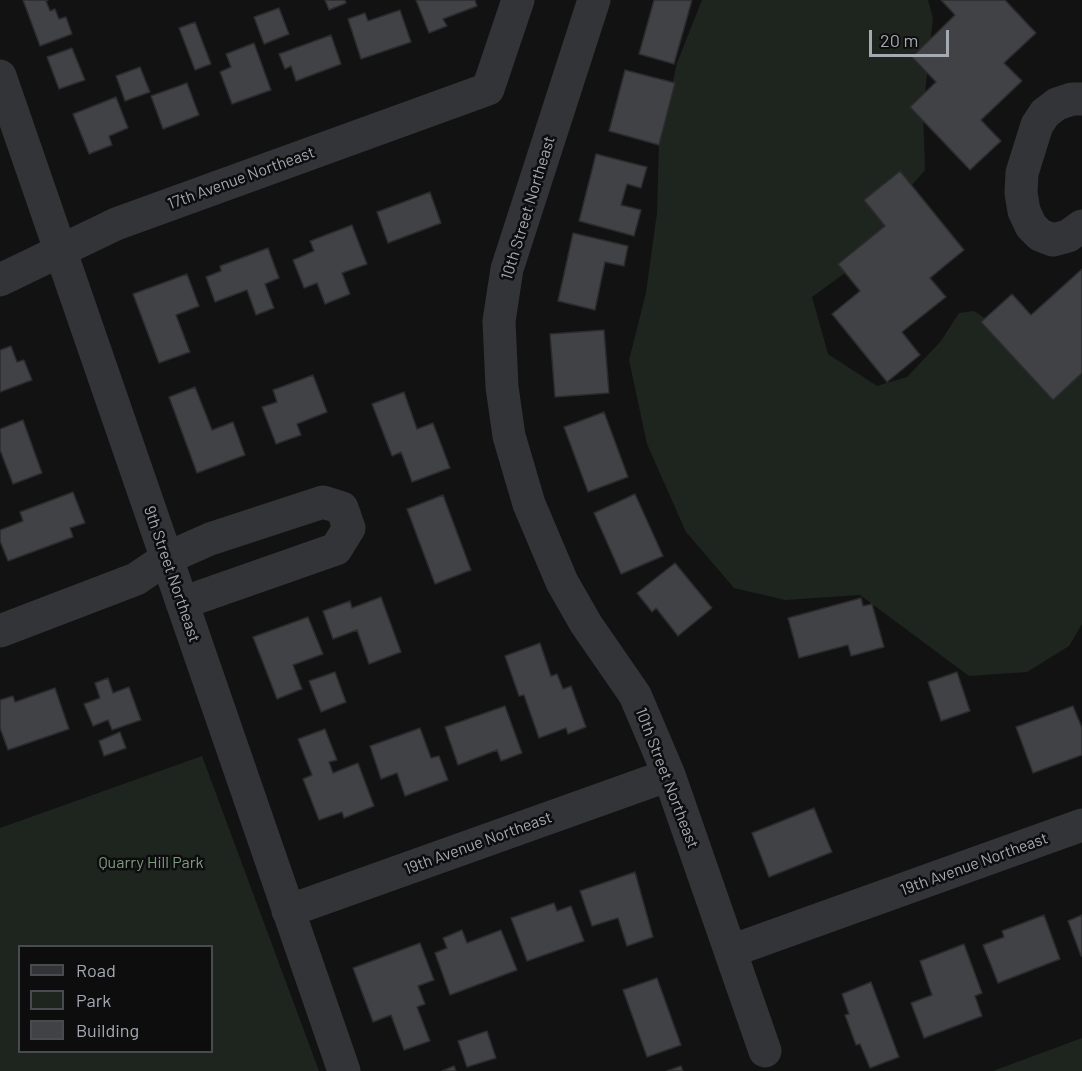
<!DOCTYPE html>
<style>
body{margin:0}
#map{position:relative;width:1082px;height:1071px;overflow:hidden;background:#121213;font-family:Barlow,sans-serif}
canvas{display:block}
.legend{position:absolute;left:18px;top:945px;width:195px;height:108px;box-sizing:border-box;background:#0d0d0e;border:2px solid #494b50;margin:0;padding:8px 10px;list-style:none;font-size:18px;color:#a4a9b2}
.legend li{display:flex;align-items:center;gap:12px;height:30px}
.legend b{width:30px;border:2px solid #494b50}
.scale{position:absolute;left:869px;top:30px;width:80px;height:27px;box-sizing:border-box;border:3px solid #a4a9b2;border-top:0;padding-left:8px;font-size:18px;line-height:21px;white-space:nowrap;color:#a4a9b2;-webkit-text-stroke:4px #0d0d0e;paint-order:stroke}
</style>
<div id="map">
<canvas width="1082" height="1071"></canvas>
<ul class="legend">
<li><b style="height:8px;background:#333438"></b>Road</li>
<li><b style="height:16px;background:#1e251f"></b>Park</li>
<li><b style="height:16px;background:#414246"></b>Building</li>
</ul>
<div class="scale">20 m</div>
</div>
<script>
const ctx = document.querySelector('canvas').getContext('2d');
ctx.lineJoin = 'round';
function paint(path, color) { ctx.fillStyle = color; ctx.fill(path, 'evenodd'); }
const poly = rows => new Path2D(rows.map(r => 'M' + r).join(''));
function stroke(path, color, width, dash) { ctx.strokeStyle = color; ctx.lineWidth = width; ctx.lineCap = dash ? 'butt' : 'round'; ctx.setLineDash(dash || []); ctx.stroke(path); }
function drawText(font, color, halo, rows, align = 'center') {
  ctx.font = font + ' Barlow,sans-serif'; ctx.lineWidth = 5; ctx.setLineDash([]); ctx.textBaseline = 'middle'; ctx.strokeStyle = halo; ctx.fillStyle = color; for (const [text, x, y, turn = 0] of rows) {
    ctx.save(); ctx.translate(x, y); ctx.rotate((+turn || 0) * Math.PI / 180); ctx.textAlign = isNaN(turn) ? turn : align; if (halo) ctx.strokeText(text, 0, 0); ctx.fillText(text, 0, 0); ctx.restore();
  }
}
paint(poly([
 [702,0,928,0,933,18,923,111,925,170,900,199,863,260,812,297,828,354,877,386,907,377,941,341,959,313,974,311,1022,343,1082,361,1082,624,1069,646,1027,672,969,676,860,595,785,600,734,588,686,532,647,444,629,360,646,293,657,213,659,145,677,63],
 [202,756,319,1071,0,1071,0,828],
 [20,946,212,946,212,1052,20,1052],
 [1082,1038,1082,1071,993,1071]
]), '#1e251f');
const building = poly([
 [23,0,48,0,46,1,50,11,55,9,59,19,66,17,72,34,40,46,23,0],
 [325,0,345,0,346,3,329,10,325,0],
 [416,0,475,0,477,6,443,19,447,26,429,33,416,0],
 [654,0,692,0,674,64,639,54,654,0],
 [941,0,1005,0,1036,33,1004,63,1022,81,981,120,1001,141,970,170,910,107,936,82,912,57,955,15,941,0],
 [279,8,289,34,264,44,254,17,279,8],
 [400,10,411,42,361,59,348,19,365,13,368,21,400,10],
 [195,22,211,64,195,70,179,28,195,22],
 [331,35,341,64,296,81,291,66,285,69,279,54,331,35],
 [254,43,271,90,232,104,220,72,231,67,226,54,254,43],
 [72,48,85,80,59,89,47,57,72,48],
 [140,67,150,92,125,101,116,76,140,67],
 [625,70,675,83,659,145,609,131,625,70],
 [187,83,199,115,163,129,151,96,187,83],
 [116,97,128,128,109,136,112,145,89,154,73,114,116,97],
 [596,154,647,167,641,188,627,184,621,205,641,210,634,236,579,221,596,154],
 [900,171,964,250,930,278,946,297,902,332,920,355,887,382,832,314,860,291,838,264,885,226,864,200,900,171],
 [430,192,441,223,388,243,377,212,430,192],
 [352,225,367,264,342,273,350,294,325,304,317,283,304,288,293,260,314,251,310,241,352,225],
 [573,233,628,246,624,266,605,262,595,310,558,301,573,233],
 [268,248,279,278,265,284,274,308,256,315,247,290,215,302,206,277,221,271,220,266,268,248],
 [1082,269,1082,373,1053,400,981,322,1012,294,1031,315,1082,269],
 [187,274,199,306,176,315,190,352,159,363,133,294,187,274],
 [604,330,609,393,555,397,550,334,604,330],
 [11,346,17,362,24,360,32,380,0,392,0,350,11,346],
 [313,375,327,412,297,424,301,435,276,444,262,407,277,402,273,390,313,375],
 [195,387,212,430,233,422,245,455,197,473,169,397,195,387],
 [404,392,417,429,433,423,450,468,412,482,401,452,392,456,372,404,404,392],
 [604,412,628,477,588,492,564,427,604,412],
 [23,420,42,473,13,484,0,450,0,429,23,420],
 [73,492,85,523,70,528,73,537,8,561,0,541,0,530,23,521,20,512,73,492],
 [635,494,663,556,621,574,594,513,635,494],
 [443,495,471,570,435,584,407,509,443,495],
 [675,563,712,608,678,636,656,608,652,612,637,593,675,563],
 [381,597,401,652,369,664,357,630,333,639,323,611,350,601,352,608,381,597],
 [861,598,863,606,872,604,884,647,851,656,848,645,799,658,788,618,861,598],
 [308,617,323,654,293,665,302,689,277,699,253,637,308,617],
 [540,643,551,676,557,674,563,689,571,686,586,727,568,734,566,728,539,738,524,695,519,696,505,656,540,643],
 [335,672,346,702,321,712,309,681,335,672],
 [957,672,970,711,941,721,928,682,957,672],
 [108,678,113,693,129,687,141,720,112,730,108,720,93,726,84,704,100,698,95,683,108,678],
 [55,688,69,729,8,750,0,728,0,700,13,696,15,702,55,688],
 [505,706,522,753,501,761,497,750,458,765,445,727,505,706],
 [1073,706,1082,728,1082,755,1033,773,1016,727,1073,706],
 [420,728,431,758,439,756,448,780,405,796,397,773,381,779,370,746,420,728],
 [325,729,337,760,329,762,333,773,358,763,374,806,344,818,342,812,319,820,303,779,312,775,298,739,325,729],
 [120,732,126,748,104,756,99,741,120,732],
 [814,808,832,852,769,877,752,833,814,808],
 [635,872,653,937,627,946,618,918,592,926,580,891,635,872],
 [554,903,557,911,571,906,584,941,527,961,511,918,554,903],
 [1044,915,1060,959,998,983,983,945,1004,937,1002,931,1044,915],
 [1082,915,1082,956,1081,956,1068,921,1082,915],
 [462,930,467,943,501,930,517,970,450,995,435,953,447,948,443,938,462,930],
 [420,943,434,980,418,986,425,1004,417,1007,430,1041,404,1050,391,1015,373,1022,353,968,420,943],
 [964,944,982,993,975,996,982,1016,924,1038,911,1003,932,995,920,961,964,944],
 [657,978,681,1045,647,1057,623,990,657,978],
 [871,982,899,1057,870,1068,860,1044,856,1045,845,1015,849,1014,842,994,871,982],
 [487,1031,496,1058,467,1067,458,1041,487,1031],
 [454,1066,456,1071,442,1071,454,1066],
 [681,1066,683,1071,667,1071,681,1066]
]);
paint(building, '#414246');
stroke(building, '#2c2c2f', 1.5);
stroke(poly([
 [594,0,507,269,499,321,502,387,509,436,529,504,562,582,586,624,635,695,669,775,765,1051],
 [0,76,344,1071],
 [1082,99,1072,99,1057,104,1045,113,1037,125,1022,173,1021,193,1024,211,1031,226,1040,235,1053,240,1068,236,1082,226],
 [0,280,116,224,488,89,518,0],
 [0,631,136,579,167,558,210,539,323,502,342,508,349,528,336,549,182,603],
 [288,911,669,775],
 [731,951,1082,825]
]), '#333438', 33);
drawText('16px', '#a4a9b2', '#0d0d0e', [
 ["17th Avenue Northeast",241,178,-20],
 ["10th Street Northeast",528,208,-73],
 ["9th Street Northeast",172,574,71],
 ["10th Street Northeast",667,778,69],
 ["19th Avenue Northeast",478,843,-20],
 ["19th Avenue Northeast",974,864,-20]
]);
drawText('16px', '#7d9c7e', '#0d0d0e', [
 ["Quarry Hill Park",151,863]
]);
</script>
